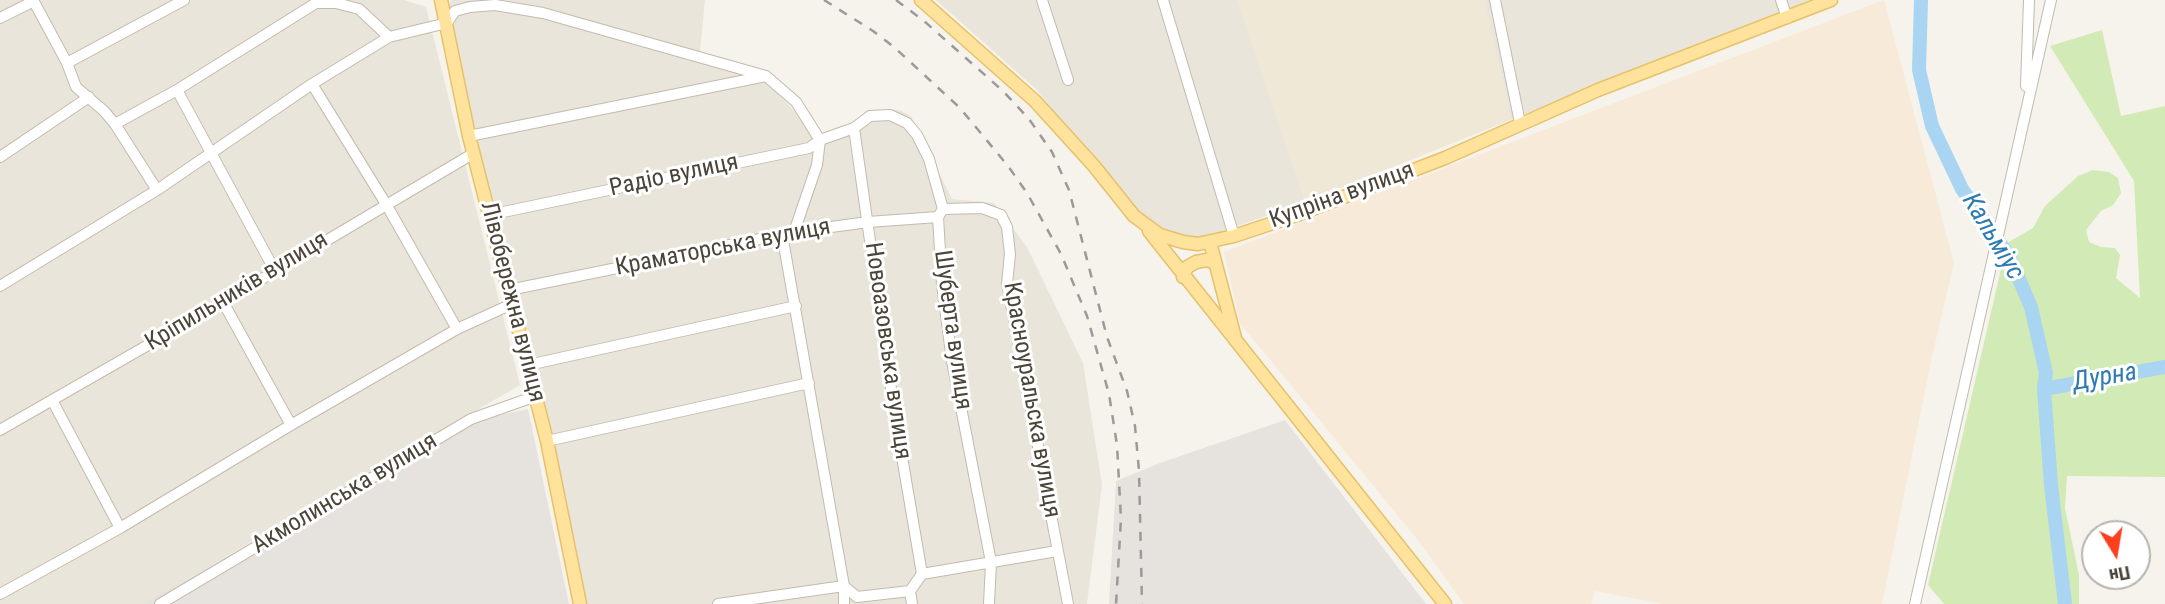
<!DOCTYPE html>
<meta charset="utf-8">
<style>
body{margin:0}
#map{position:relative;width:2165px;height:604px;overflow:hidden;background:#f6f3ec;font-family:"Roboto Condensed",sans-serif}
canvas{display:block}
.north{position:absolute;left:2081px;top:520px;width:70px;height:70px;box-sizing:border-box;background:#fff;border:2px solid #b7b4b0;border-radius:50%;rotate:169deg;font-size:19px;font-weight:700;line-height:28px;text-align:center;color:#4b4439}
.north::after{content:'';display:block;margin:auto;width:24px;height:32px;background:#fc3f1d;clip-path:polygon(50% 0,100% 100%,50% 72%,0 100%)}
</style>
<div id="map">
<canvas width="2165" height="604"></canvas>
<div class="north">Пн</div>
</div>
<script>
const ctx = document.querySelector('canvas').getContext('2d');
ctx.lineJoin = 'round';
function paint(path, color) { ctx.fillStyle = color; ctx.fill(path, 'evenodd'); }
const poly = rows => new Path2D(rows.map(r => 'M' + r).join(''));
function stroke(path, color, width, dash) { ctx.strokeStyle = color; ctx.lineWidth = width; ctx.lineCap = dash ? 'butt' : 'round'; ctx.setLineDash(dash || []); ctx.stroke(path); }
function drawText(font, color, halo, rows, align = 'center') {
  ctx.font = font + ' "Roboto Condensed",sans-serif'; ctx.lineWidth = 6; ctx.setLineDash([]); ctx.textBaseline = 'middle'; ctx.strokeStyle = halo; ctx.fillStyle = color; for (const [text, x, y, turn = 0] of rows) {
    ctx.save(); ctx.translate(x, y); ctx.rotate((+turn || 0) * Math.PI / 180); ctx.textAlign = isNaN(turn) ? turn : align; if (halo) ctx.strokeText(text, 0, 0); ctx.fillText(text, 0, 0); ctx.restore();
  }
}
paint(poly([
 [0,0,404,0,426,7,520,385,145,604,0,604],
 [451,0,705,0,699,62,766,80,820,140,848,135,867,110,899,110,911,116,952,199,994,203,1027,247,1083,363,1102,485,1087,604,584,604,445,20],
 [936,0,1810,0,1305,202,1198,240,1161,231,1137,213,1036,89]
]), '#eae5da');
paint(poly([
 [1884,0,1954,263,1931,361,1882,604,1663,604,1595,591,1591,604,1464,604,1421,544,1240,323,1224,252]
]), '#f7ead8');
paint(poly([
 [528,409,569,604,143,604,464,423],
 [1285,420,1426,604,1109,604,1116,481,1160,463]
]), '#e6e2dd');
paint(poly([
 [1237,0,1484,0,1512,119,1305,202]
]), '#efe8d6');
paint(poly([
 [2102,30,2121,116,2165,106,2165,477,2067,476,2065,508,2079,575,2079,604,1944,604,1928,585,2007,243,2033,228,2045,206,2078,176,2093,170,2109,172,2118,178,2121,193,2113,205,2101,211,2086,230,2089,242,2101,247,2115,248,2120,255,2116,278,2140,298,2134,181,2050,46]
]), '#d2eab5');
stroke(poly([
 [1921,0,1919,70,1932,126,1962,189,2009,256,2031,307,2046,373,2044,389,2051,485,2065,604],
 [2044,389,2165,367]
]), '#a9d4f2', 14);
const minor = poly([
 [33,0,67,63,76,87,104,111,115,124,157,190],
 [1042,0,1068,80],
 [1163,0,1234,236],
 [1495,0,1520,123],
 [1781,0,1787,18],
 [0,18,34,1],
 [67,63,184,0],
 [312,84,386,204,457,329],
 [2026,86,2029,0],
 [177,90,275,271],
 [115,124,177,90,316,3,336,3,359,9,389,37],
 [854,128,894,410,922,574],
 [469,136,766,76,796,102,820,140,817,165,794,232],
 [0,157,89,97],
 [943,209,982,208,1001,215,1007,227,1010,254,1007,284,1068,604],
 [489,215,809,148,820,140,854,128,870,116,890,115,907,123,917,135,929,159,943,209,938,217,942,284,952,361,991,562,989,604],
 [782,234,844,586,844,604],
 [0,286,157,190,312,84,389,37,447,23,455,11,470,7,495,5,543,13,766,76],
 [509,290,794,232,868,222,938,217],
 [223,302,291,425],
 [528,365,796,306],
 [52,400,120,528],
 [0,430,223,302,474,153],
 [547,441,809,383],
 [910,591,912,604],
 [0,594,120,528,291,425,457,329,512,304],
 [160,604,471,419,536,396],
 [718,604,844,586,857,597,910,591,922,574,1057,551],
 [1915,604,2051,0]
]);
const major = poly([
 [441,0,469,136,547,441,580,604],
 [921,0,1035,101,1094,166,1134,216,1160,235,1183,242,1198,244,1234,236,1297,215,1445,158,1598,90,1831,0],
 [1149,231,1445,604],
 [1210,242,1235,338],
 [1183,277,1187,267,1196,262,1207,260,1215,263]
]);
stroke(minor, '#c2bbae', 12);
stroke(major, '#e6c16a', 15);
stroke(minor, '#fff', 10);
stroke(major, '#ffe39c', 12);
stroke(poly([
 [824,0,873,31,894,47,960,108,1008,166,1027,193,1061,254,1087,316,1109,394,1117,445,1121,519,1116,604],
 [896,0,924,21,1003,91,1029,119,1052,152,1069,190,1107,337,1127,391,1135,426,1139,471,1142,604]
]), '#9a9a9a', 2.5, [9, 9]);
drawText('24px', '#4b4439', '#fff', [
 ["Радіо вулиця",674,176,-12],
 ["Купріна вулиця",1342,196,-20],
 ["Краматорська вулиця",723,248,-11],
 ["Кріпильників вулиця",237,292,-31],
 ["Лівобережна вулиця",512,302,76],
 ["Шуберта вулиця",952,330,82],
 ["Новоазовська вулиця",887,351,82],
 ["Красноуральска вулиця",1031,400,80],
 ["Акмолинська вулиця",345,494,-31]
]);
drawText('italic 26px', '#2e7ab2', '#fff', [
 ["Кальміус",1992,237,59],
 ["Дурна",2105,378,-10]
]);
</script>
